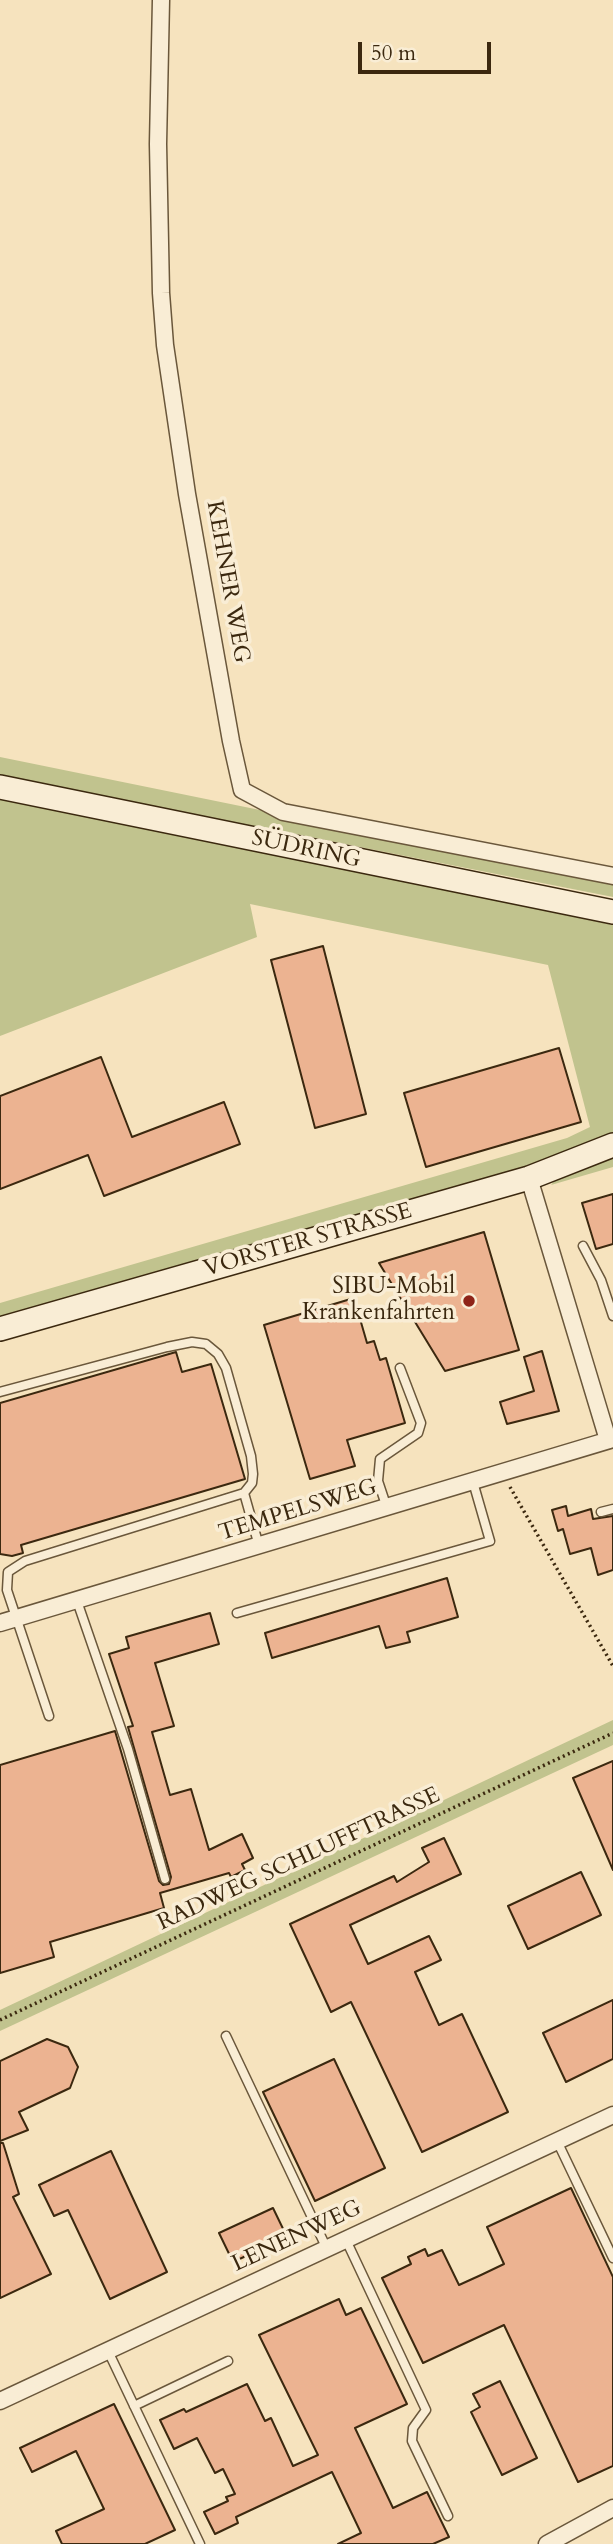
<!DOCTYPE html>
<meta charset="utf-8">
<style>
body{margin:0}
#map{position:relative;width:613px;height:2544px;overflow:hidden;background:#f6e3be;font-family:Cardo,serif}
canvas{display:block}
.scale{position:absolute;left:358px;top:42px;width:133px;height:32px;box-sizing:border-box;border:4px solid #3b280f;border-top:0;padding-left:9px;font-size:21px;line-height:24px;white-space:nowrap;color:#3b280f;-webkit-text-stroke:5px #f9edd5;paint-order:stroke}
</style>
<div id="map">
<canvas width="613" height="2544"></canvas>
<div class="scale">50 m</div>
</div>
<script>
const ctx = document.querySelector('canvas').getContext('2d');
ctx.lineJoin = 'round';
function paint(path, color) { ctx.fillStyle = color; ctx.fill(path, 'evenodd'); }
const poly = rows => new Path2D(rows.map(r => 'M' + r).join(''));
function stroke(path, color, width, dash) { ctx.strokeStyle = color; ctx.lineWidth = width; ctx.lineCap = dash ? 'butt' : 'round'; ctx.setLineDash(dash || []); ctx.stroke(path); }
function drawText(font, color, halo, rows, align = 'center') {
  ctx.font = font + ' Cardo,serif'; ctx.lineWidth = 7; ctx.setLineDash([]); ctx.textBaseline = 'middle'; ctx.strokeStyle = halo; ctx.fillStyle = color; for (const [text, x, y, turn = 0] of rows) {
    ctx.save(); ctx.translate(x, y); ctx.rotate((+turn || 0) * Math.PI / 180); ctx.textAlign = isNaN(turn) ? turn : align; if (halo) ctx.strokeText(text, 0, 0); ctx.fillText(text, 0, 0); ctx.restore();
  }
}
paint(poly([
 [0,757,613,882,613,897,0,776],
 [0,797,613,925,613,1134,605,1139,530,1168,0,1318,0,1303,567,1138,590,1127,548,965,250,904,257,937,0,1036],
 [613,1156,613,1167,551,1185,557,1178],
 [613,1720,613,1745,0,2031,0,2010]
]), '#c1c38e');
const building = poly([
 [323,946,366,1114,315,1128,271,960,323,946],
 [559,1048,581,1122,426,1167,404,1093,559,1048],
 [101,1057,132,1137,224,1102,240,1144,104,1196,88,1155,0,1189,0,1096,101,1057],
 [613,1194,613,1244,596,1249,582,1203,613,1194],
 [484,1232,519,1350,445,1371,379,1263,484,1232],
 [354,1298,367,1343,374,1341,380,1360,386,1358,405,1423,347,1440,355,1466,310,1479,264,1325,354,1298],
 [542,1351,559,1411,507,1424,500,1402,534,1391,524,1357,542,1351],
 [176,1352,182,1372,211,1364,245,1479,21,1545,23,1553,12,1556,0,1554,0,1403,176,1352],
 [566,1506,568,1516,591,1509,593,1519,613,1516,613,1570,598,1575,591,1548,570,1554,563,1529,558,1531,552,1510,566,1506],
 [447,1578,458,1617,407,1632,410,1642,386,1648,379,1626,272,1658,265,1633,447,1578],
 [210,1613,219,1644,155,1663,174,1726,152,1732,170,1795,191,1789,209,1850,242,1834,253,1858,242,1864,245,1870,231,1877,229,1873,160,1893,164,1908,50,1942,54,1957,0,1973,0,1765,115,1731,159,1881,163,1885,169,1884,171,1877,128,1727,133,1726,109,1654,129,1648,126,1637,210,1613],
 [613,1761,613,1870,573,1778,613,1761],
 [444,1838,461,1874,350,1925,368,1964,429,1936,441,1960,415,1972,439,2025,462,2014,508,2112,422,2152,351,2002,331,2012,290,1924,394,1876,397,1882,429,1862,422,1848,444,1838],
 [581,1872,601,1915,528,1949,508,1906,581,1872],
 [613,2000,613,2059,566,2082,543,2033,613,2000],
 [47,2039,68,2047,78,2067,70,2088,19,2112,28,2130,0,2141,0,2061,47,2039],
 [334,2059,385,2168,315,2201,263,2092,334,2059],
 [0,2143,3,2143,19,2194,13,2197,51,2274,0,2298,0,2143],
 [111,2151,167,2272,110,2299,68,2210,54,2216,39,2185,111,2151],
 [571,2188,613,2277,613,2466,578,2482,504,2325,423,2363,382,2278,411,2264,408,2257,425,2249,428,2256,442,2250,459,2285,481,2275,504,2264,487,2227,571,2188],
 [273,2208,287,2237,233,2262,219,2233,273,2208],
 [339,2299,346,2315,361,2308,407,2404,355,2428,393,2508,427,2492,449,2537,433,2544,338,2544,361,2533,332,2472,236,2517,238,2523,215,2534,204,2512,228,2501,226,2497,235,2494,223,2469,215,2473,197,2438,174,2449,160,2420,184,2409,186,2412,247,2384,265,2421,271,2418,293,2466,318,2455,259,2335,339,2299],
 [500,2381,537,2458,502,2475,471,2412,480,2407,473,2394,500,2381],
 [114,2404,175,2530,145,2544,62,2544,56,2531,104,2509,76,2451,32,2472,20,2448,114,2404]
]);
paint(building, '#ecb391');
stroke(building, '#3b280f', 2);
const lane = poly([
 [583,1246,601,1280,613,1316],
 [0,1392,167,1347,192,1342,206,1344,218,1354,226,1368,251,1456,253,1474,252,1483,244,1493],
 [387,1508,378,1481,380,1459,418,1433,421,1423,400,1368],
 [601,1512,613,1509],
 [77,1601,128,1749,165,1879],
 [237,1613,490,1541,473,1482],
 [49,1716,7,1590,8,1572,25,1561,244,1493,259,1546],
 [226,2036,327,2249],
 [557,2141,613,2258],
 [346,2240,426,2410,413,2428,412,2441,448,2516],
 [108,2351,200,2544],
 [134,2406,228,2361]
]);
const street = poly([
 [161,0,158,144,161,293,165,345,187,494,231,741,242,790,283,812,613,876],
 [529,1178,608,1440],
 [0,1623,613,1439],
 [0,2401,613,2115],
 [547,2544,613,2508]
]);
const secondary = poly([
 [0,787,613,912],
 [0,1329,529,1178,613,1145]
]);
stroke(lane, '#6a573b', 11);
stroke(street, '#6a573b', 19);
stroke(secondary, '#3b280f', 26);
stroke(poly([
 [510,1487,613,1666],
 [0,2020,613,1733]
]), '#3b280f', 3.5, [2, 3.5]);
stroke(lane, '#f9edd5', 8);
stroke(street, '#f9edd5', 16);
stroke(secondary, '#f9edd5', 23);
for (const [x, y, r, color] of [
 [469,1301,7,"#8f2418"]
]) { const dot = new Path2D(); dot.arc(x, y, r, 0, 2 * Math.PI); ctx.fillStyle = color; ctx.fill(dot); stroke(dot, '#f9edd5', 2.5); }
drawText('23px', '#3b280f', '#f9edd5', [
 ["KEHNER WEG",227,582,80],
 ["SÜDRING",306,850,12],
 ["VORSTER STRASSE",308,1241,-16],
 ["TEMPELSWEG",298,1511,-17],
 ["RADWEG SCHLUFFTRASSE",299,1860,-25],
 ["LENENWEG",297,2237,-25]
]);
drawText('23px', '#3b280f', '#f9edd5', [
 ["SIBU-Mobil",455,1288],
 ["Krankenfahrten",455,1314]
], 'right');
</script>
